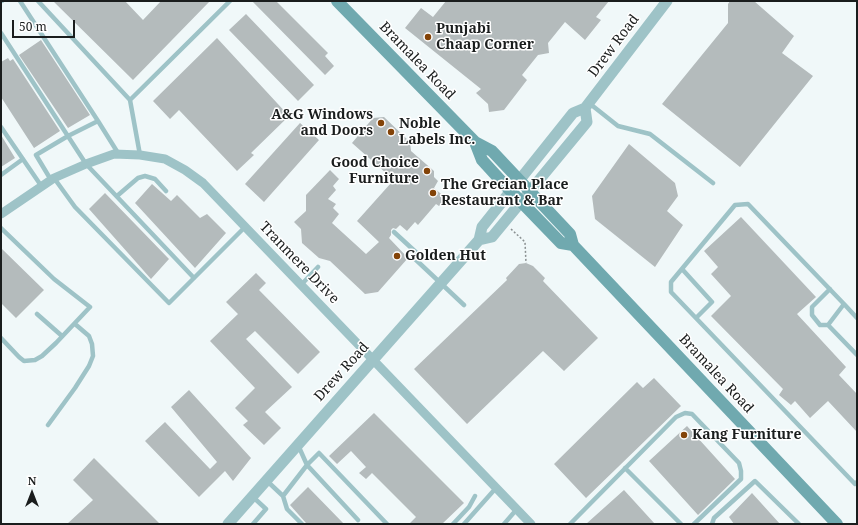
<!DOCTYPE html>
<style>
body{margin:0}
#map{position:relative;width:858px;height:525px;overflow:hidden;background:#f0f8f9;font-family:"Noto Serif",serif}
canvas{display:block}
.frame{position:absolute;inset:0;border:2px solid #1a1d1d;pointer-events:none}
.north{position:absolute;left:12px;top:473px;width:40px;height:40px;-webkit-text-stroke:3px #fff;paint-order:stroke;rotate:0deg;font-size:11px;font-weight:700;line-height:16px;text-align:center;color:#1a1d1d}
.north::after{content:'';display:block;margin:auto;width:14px;height:18px;background:#1a1d1d;clip-path:polygon(50% 0,100% 100%,50% 72%,0 100%)}
.scale{position:absolute;left:12px;top:20px;width:63px;height:18px;box-sizing:border-box;border:2px solid #1a1d1d;border-top:0;padding-left:5px;font-size:12px;line-height:14px;white-space:nowrap;color:#1a1d1d;-webkit-text-stroke:3px #fff;paint-order:stroke}
</style>
<div id="map">
<canvas width="858" height="525"></canvas>
<div class="frame"></div>
<div class="north">N</div>
<div class="scale">50 m</div>
</div>
<script>
const ctx = document.querySelector('canvas').getContext('2d');
ctx.lineJoin = 'round';
function paint(path, color) { ctx.fillStyle = color; ctx.fill(path, 'evenodd'); }
const poly = rows => new Path2D(rows.map(r => 'M' + r).join(''));
function stroke(path, color, width, dash) { ctx.strokeStyle = color; ctx.lineWidth = width; ctx.lineCap = dash ? 'butt' : 'round'; ctx.setLineDash(dash || []); ctx.stroke(path); }
function drawText(font, color, halo, rows, align = 'center') {
  ctx.font = font + ' "Noto Serif",serif'; ctx.lineWidth = 3; ctx.setLineDash([]); ctx.textBaseline = 'middle'; ctx.strokeStyle = halo; ctx.fillStyle = color; for (const [text, x, y, turn = 0] of rows) {
    ctx.save(); ctx.translate(x, y); ctx.rotate((+turn || 0) * Math.PI / 180); ctx.textAlign = isNaN(turn) ? turn : align; if (halo) ctx.strokeText(text, 0, 0); ctx.fillText(text, 0, 0); ctx.restore();
  }
}
paint(poly([
 [53,1,125,1,143,20,161,1,210,1,133,80],
 [252,1,276,1,328,53,325,56,334,66,325,75],
 [446,1,609,1,596,17,601,20,585,40,565,22,548,43,549,53,538,55,522,75,527,80,504,110,489,112,488,104,476,93,481,89,405,28,421,8,433,17],
 [730,1,754,1,794,36,782,53,813,76,740,167,662,104,728,23,728,4],
 [246,14,314,85,298,101,229,30],
 [217,38,289,116,251,153,254,155,237,171,179,110,170,119,153,101],
 [41,40,90,115,68,128,19,55],
 [8,58,10,61,13,59,60,131,34,148,1,97,1,62],
 [384,117,410,142,411,151,434,171,434,177,438,181,434,188,446,198,439,206,436,204,418,225,415,222,407,231,400,225,396,229,393,228,391,230,391,235,389,238,408,258,378,292,365,294,330,261,319,258,302,243,301,229,294,222,306,211,306,195,330,170,339,179,333,186,336,190,328,199,336,204,333,208,339,214,332,223,366,254,379,242,357,221,391,183,385,177,387,174,352,143,373,118],
 [300,123,319,140,264,202,245,184],
 [1,135,15,158,1,167],
 [629,144,675,183,678,196,667,211,683,225,655,267,595,219,592,196],
 [152,184,171,201,177,195,200,218,207,214,226,233,195,268,135,203],
 [105,193,169,259,151,279,89,209],
 [741,217,816,297,797,314,846,367,839,375,857,394,857,432,828,401,810,418,795,401,791,405,779,395,783,389,711,316,731,296,711,274,718,267,704,251],
 [1,248,44,290,16,318,1,303],
 [526,263,533,266,545,278,543,281,598,338,564,371,543,351,467,424,414,369,507,280,506,278,519,264],
 [256,273,266,283,259,290,320,352,298,374,255,331,246,339,292,387,265,412,281,428,264,445,243,425,248,421,235,408,255,388,210,341,238,314,226,302],
 [654,378,681,406,586,498,554,464,637,382,643,388],
 [189,390,251,458,233,481,225,471,199,497,145,441,165,422,210,469,217,462,171,407],
 [374,413,464,503,442,524,409,524,416,517,372,473,366,479,359,473,366,467,351,451,337,464,329,456],
 [687,426,735,479,698,515,649,461],
 [94,458,160,524,67,524,93,500,73,480],
 [308,487,344,524,306,523,290,505],
 [624,490,655,524,586,524],
 [752,493,780,524,734,524,729,517]
]), '#b4bbbc');
stroke(poly([
 [511,229,525,242,526,263]
]), '#8a9091', 1.5, [2, 2]);
stroke(poly([
 [1,1,2,1],
 [20,1,98,121],
 [38,1,130,100,230,1],
 [1,33,86,164,194,278,245,227],
 [130,100,140,155],
 [589,103,618,126,650,134,713,183],
 [1,127,42,187],
 [1,175,23,159],
 [54,178,75,207,169,303,194,278],
 [51,180,36,155,68,136,98,121,118,153],
 [117,196,138,178,145,176,155,179,166,191],
 [1,228,54,279,90,307,56,343,42,356,35,360,24,361,19,357,1,338],
 [394,232,419,255],
 [415,259,464,305],
 [682,269,712,302,696,318],
 [301,285,318,267],
 [844,304,857,318],
 [37,314,62,336],
 [828,325,820,325,812,315,812,307,830,289],
 [857,355,828,325,844,304,748,204,735,205,671,282,671,292,855,484,857,482],
 [48,425,75,388,89,366,93,356,92,344,89,336,75,324],
 [298,445,307,465,319,453,387,524],
 [625,468,681,524],
 [266,480,283,496,287,509,302,524],
 [283,496,307,465,358,520],
 [253,524,266,509,253,497],
 [453,524,469,507,475,496],
 [464,524,496,488],
 [504,524,517,509],
 [570,524,676,417,685,413,692,414,739,463,741,471,741,479,694,524],
 [712,524,714,518,755,481,799,524]
]), '#9ec3c7', 4.5);
stroke(poly([
 [1,214,54,178,86,164,114,154,140,155,165,159,185,170,203,183,531,524]
]), '#9ec3c7', 9);
stroke(poly([
 [479,240,492,237,587,122,585,108],
 [228,524,479,240,482,227,573,113,585,108,667,1]
]), '#9ec3c7', 11);
stroke(poly([
 [337,1,475,142,492,151,570,234,573,245,837,524],
 [475,142,482,160,503,183,561,243,573,245]
]), '#70a9af', 12);
for (const [x, y, r, color] of [
 [428,37,4,"#834308"],
 [381,123,4,"#834308"],
 [391,132,4,"#834308"],
 [427,171,4,"#834308"],
 [433,193,4,"#834308"],
 [397,256,4,"#834308"],
 [684,435,4,"#834308"]
]) { const dot = new Path2D(); dot.arc(x, y, r, 0, 2 * Math.PI); ctx.fillStyle = color; ctx.fill(dot); stroke(dot, '#fff', 1.5); }
drawText('bold 14px', '#1a1d1d', '#fff', [
 ["Punjabi",436,29],
 ["Chaap Corner",436,45],
 ["A&G Windows",373,115,"right"],
 ["and Doors",373,131,"right"],
 ["Noble",399,124],
 ["Labels Inc.",399,140],
 ["Good Choice",419,163,"right"],
 ["Furniture",419,179,"right"],
 ["The Grecian Place",441,185],
 ["Restaurant & Bar",441,201],
 ["Golden Hut",405,256],
 ["Kang Furniture",692,435]
], 'left');
drawText('14px', '#1a1d1d', '#fff', [
 ["Drew Road",614,46,-53],
 ["Bramalea Road",417,61,46],
 ["Tranmere Drive",299,263,46],
 ["Drew Road",342,372,-48],
 ["Bramalea Road",716,374,47]
]);
</script>
